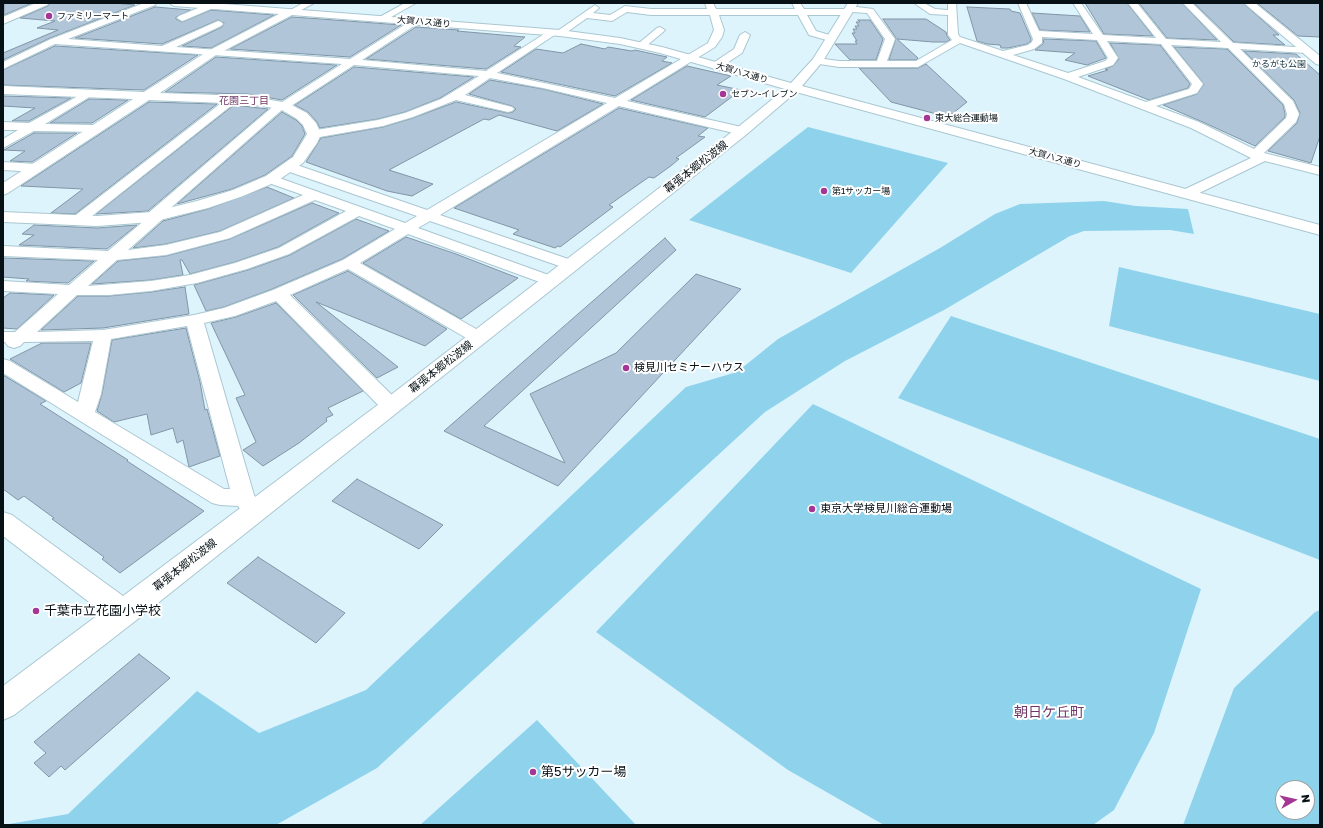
<!DOCTYPE html>
<meta charset="utf-8">
<style>
body{margin:0}
#map{position:relative;width:1323px;height:828px;overflow:hidden;background:#ddf4fd;font-family:"Golos Text",sans-serif}
canvas{display:block}
.frame{position:absolute;inset:0;border:4px solid #071115;pointer-events:none}
.north{position:absolute;left:1275px;top:780px;width:40px;height:40px;box-sizing:border-box;background:#fff;border:1px solid #9ca0a1;border-radius:50%;rotate:82deg;font-size:11px;font-weight:700;line-height:16px;text-align:center;color:#071115}
.north::after{content:'';display:block;margin:auto;width:14px;height:18px;background:#a43795;clip-path:polygon(50% 0,100% 100%,50% 72%,0 100%)}
</style>
<div id="map">
<canvas width="1323" height="828"></canvas>
<div class="frame"></div>
<div class="north">N</div>
</div>
<script>
const ctx = document.querySelector('canvas').getContext('2d');
ctx.lineJoin = 'round';
function paint(path, color) { ctx.fillStyle = color; ctx.fill(path, 'evenodd'); }
const poly = rows => new Path2D(rows.map(r => 'M' + r).join(''));
function stroke(path, color, width, dash) { ctx.strokeStyle = color; ctx.lineWidth = width; ctx.lineCap = dash ? 'butt' : 'round'; ctx.setLineDash(dash || []); ctx.stroke(path); }
function drawText(font, color, halo, rows, align = 'center') {
  ctx.font = font + ' "Golos Text","Noto Sans JP",sans-serif'; ctx.lineWidth = 4; ctx.setLineDash([]); ctx.textBaseline = 'middle'; ctx.strokeStyle = halo; ctx.fillStyle = color; for (const [text, x, y, turn = 0] of rows) {
    ctx.save(); ctx.translate(x, y); ctx.rotate((+turn || 0) * Math.PI / 180); ctx.textAlign = isNaN(turn) ? turn : align; if (halo) ctx.strokeText(text, 0, 0); ctx.fillText(text, 0, 0); ctx.restore();
  }
}
paint(poly([
 [808,127,948,163,851,273,689,220],
 [1104,201,1136,206,1188,209,1194,234,1170,230,1084,231,1070,236,944,310,845,361,765,412,377,768,276,825,3,825,68,814,197,691,259,733,366,690,686,387,737,372,778,339,940,248,995,214,1020,204],
 [1119,267,1320,314,1320,381,1109,326],
 [951,316,1320,439,1320,560,898,398],
 [813,404,1201,589,1154,733,1114,810,1093,825,884,825,788,770,596,632],
 [1320,610,1320,825,1183,825,1234,688,1315,612],
 [1283,788,1307,788,1307,812,1283,812],
 [537,720,636,825,420,825]
]), '#8ed3eb');
const building = poly([
 [4,3,32,3,4,15,4,3],
 [50,3,114,3,135,5,50,38,3,60,3,53,58,30,37,28,55,21,20,18,48,6,50,3],
 [1085,3,1127,3,1153,36,1104,34,1085,3],
 [1139,3,1182,3,1217,40,1167,38,1139,3],
 [1194,3,1243,3,1279,35,1273,35,1285,45,1234,42,1194,3],
 [1257,3,1320,3,1320,37,1298,36,1257,3],
 [155,7,191,10,176,17,176,19,182,22,211,10,274,15,211,48,182,46,222,27,224,23,218,20,162,44,75,38,155,7],
 [967,7,1010,9,1011,11,1020,13,1031,39,1031,41,1027,44,1008,48,1001,48,1000,45,987,44,977,41,967,7],
 [1032,13,1080,16,1090,32,1040,30,1032,13],
 [292,17,321,19,401,25,350,57,230,49,292,17],
 [883,19,926,19,946,32,947,36,950,40,946,42,933,42,897,39,918,58,916,60,889,60,896,38,883,19],
 [858,20,870,20,883,39,876,60,850,60,835,44,857,44,855,41,857,41,852,33,855,33,853,29,857,29,855,26,859,26,856,22,860,22,858,20],
 [416,27,459,30,457,31,525,37,514,46,521,47,486,69,366,59,416,27],
 [1044,39,1096,41,1106,58,1087,65,1065,60,1075,53,1035,50,1043,44,1044,39],
 [1110,43,1160,45,1190,84,1188,88,1149,100,1088,76,1108,70,1105,69,1113,66,1119,59,1110,43],
 [581,44,605,49,608,47,632,51,635,50,667,57,662,61,672,63,615,96,501,72,536,49,563,53,581,44],
 [55,46,198,55,144,90,3,85,3,70,55,46],
 [1174,47,1227,49,1283,105,1285,114,1285,117,1255,146,1205,123,1163,105,1197,94,1204,84,1174,47],
 [1244,51,1296,54,1320,75,1320,136,1311,163,1268,151,1297,123,1300,113,1294,100,1244,51],
 [216,57,337,65,282,100,248,94,165,92,216,57],
 [926,64,967,102,948,117,891,102,859,68,918,68,926,64],
 [687,66,731,76,717,85,741,90,705,117,631,100,687,66],
 [354,67,474,77,440,98,405,112,378,119,320,128,317,122,308,112,295,105,354,67],
 [490,80,543,89,603,104,557,131,499,115,489,120,484,119,389,170,433,184,412,196,387,191,306,162,321,138,383,127,413,118,456,102,508,113,513,112,516,109,512,106,469,94,490,80],
 [3,96,71,98,29,121,12,121,35,108,3,106,3,96],
 [89,99,128,100,92,123,50,123,89,99],
 [149,102,217,104,75,214,51,213,83,189,21,186,149,102],
 [234,105,268,109,148,211,96,214,234,105],
 [619,108,708,128,698,136,705,137,676,158,679,159,672,165,654,178,649,177,609,205,613,207,560,247,558,246,555,248,513,234,519,230,454,208,619,108],
 [282,112,296,120,302,126,305,134,292,156,265,175,232,189,177,204,282,112],
 [34,133,77,133,32,162,10,161,25,151,4,150,34,133],
 [267,187,294,198,220,231,166,244,133,248,163,221,208,209,267,187],
 [312,203,339,213,278,247,235,262,190,274,182,260,180,260,183,275,151,280,92,284,118,261,166,256,230,239,312,203],
 [356,219,389,231,342,259,272,289,224,307,206,311,194,285,248,270,290,255,356,219],
 [34,225,97,228,137,225,107,249,19,245,34,235,22,234,34,225],
 [406,237,456,254,518,278,461,319,363,263,406,237],
 [665,238,676,250,484,426,565,463,530,394,616,353,696,274,741,289,558,486,444,431,665,238],
 [3,258,94,261,68,283,26,281,29,279,3,277,3,258],
 [348,271,447,329,425,346,316,302,398,367,377,378,293,295,348,271],
 [185,287,189,314,103,328,41,330,78,296,109,296,151,292,185,287],
 [10,293,54,295,17,329,3,328,3,298,10,293],
 [276,303,363,391,328,408,333,415,326,418,327,421,299,443,263,466,243,450,256,442,236,398,245,395,211,323,236,317,276,303],
 [186,328,200,382,205,410,207,409,220,456,189,467,183,440,177,443,173,428,151,435,147,414,114,422,97,411,102,394,112,340,186,328],
 [42,343,91,343,81,383,64,392,10,359,42,343],
 [3,375,46,401,40,404,128,460,127,461,204,511,120,573,102,559,104,557,52,519,54,518,24,496,18,500,3,489,3,375],
 [357,479,443,525,419,549,332,501,357,479],
 [258,557,345,613,316,643,227,583,258,557],
 [139,654,170,678,65,770,61,766,49,777,34,763,46,753,34,742,139,654]
]);
paint(building, '#b0c5d7');
stroke(building, '#8195a6', 1);
const minor = poly([
 [144,3,156,3,155,5,68,39,162,46,218,21,221,22,223,24,221,26,176,47,350,59,414,19,419,22,417,24,362,60,486,71,549,31,552,30,556,32,595,5,599,8,593,13,610,15,625,6,651,9,707,9,705,3,713,3,716,9,795,9,792,3,800,3,804,9,845,9,849,6,873,9,895,39,887,61,916,61,952,40,948,35,948,15,930,14,914,3,924,3,935,9,948,10,948,3,956,3,958,34,960,37,1003,51,1028,45,1032,42,1033,39,1018,3,1026,3,1039,31,1093,34,1073,3,1081,3,1103,35,1156,38,1128,3,1137,3,1166,39,1221,42,1183,3,1192,3,1233,43,1310,48,1311,50,1310,52,1306,53,1240,49,1293,101,1299,114,1296,122,1264,153,1320,167,1320,175,1265,161,1191,197,1186,198,1181,197,1179,194,1181,191,1251,158,1191,128,1064,79,960,43,918,67,839,67,813,63,812,61,817,58,839,61,877,61,885,39,867,13,852,12,848,15,807,15,816,31,833,36,835,38,830,41,809,35,798,15,719,15,724,30,722,37,715,47,627,101,746,128,748,131,746,134,742,135,619,106,440,215,577,262,579,265,577,268,571,270,565,268,430,221,418,228,557,278,559,281,557,284,551,286,545,284,408,234,360,263,485,334,488,338,485,342,479,343,473,342,348,269,290,295,398,401,401,406,398,411,391,413,384,411,276,301,235,316,204,323,254,495,262,507,259,513,251,516,243,513,238,506,220,505,212,503,3,373,3,359,10,361,78,402,93,341,24,342,20,346,14,348,8,346,5,342,3,342,3,332,15,332,58,294,3,291,3,281,69,285,98,260,3,256,3,246,108,251,146,219,145,217,147,214,277,103,282,102,342,64,55,44,3,69,3,62,51,39,144,3],
 [627,12,651,15,710,15,714,30,708,43,615,98,497,73,556,34,560,36,563,35,587,18,612,21,627,12],
 [1042,37,1097,40,1108,58,1105,61,1068,73,1013,55,1034,49,1042,43,1042,37],
 [1107,41,1161,44,1192,84,1189,89,1146,102,1078,77,1113,65,1118,58,1107,41],
 [1171,45,1228,48,1284,104,1287,114,1286,118,1254,149,1199,122,1156,106,1197,93,1203,84,1171,45],
 [354,65,479,76,441,99,405,113,378,120,310,131,308,134,310,137,314,138,383,126,413,117,456,100,508,112,512,111,514,109,512,107,465,95,490,78,543,88,607,103,427,210,294,164,284,164,282,167,284,170,417,216,405,223,271,175,266,176,264,179,266,182,303,195,220,232,166,245,128,250,164,218,166,215,165,213,283,109,288,108,354,65],
 [315,200,346,211,279,248,235,263,190,275,151,281,88,286,117,260,166,255,230,238,315,200],
 [359,216,395,229,343,260,273,290,224,308,194,315,103,330,37,332,77,295,109,295,151,291,197,283,247,269,289,254,359,216],
 [187,326,230,489,224,489,95,412,101,394,111,339,187,326],
 [210,3,214,6,213,8,185,20,182,21,177,18,179,16,210,3],
 [303,3,314,3,294,14,291,15,287,12,303,3],
 [405,3,416,3,384,21,378,21,376,19,405,3],
 [660,27,665,30,663,32,645,47,639,47,637,45,639,43,657,28,660,27],
 [745,32,750,35,742,53,721,67,713,67,712,65,713,63,734,49,740,35,745,32],
 [87,91,91,92,93,94,91,96,45,124,94,125,98,126,100,129,98,132,34,131,3,148,3,139,18,130,3,130,3,122,29,123,87,91],
 [233,96,237,97,239,99,237,101,82,224,77,225,72,224,70,221,72,218,229,97,233,96],
 [3,162,36,164,41,165,43,168,41,171,36,172,3,170,3,162]
]);
const tertiary = poly([
 [36,3,49,3,47,5,3,24,3,17,36,3],
 [169,3,211,3,560,30,620,38,662,47,791,83,813,59,848,3,858,3,823,61,802,86,1320,225,1320,235,796,92,747,134,134,622,14,715,3,720,3,686,102,612,3,536,3,512,12,515,123,596,383,401,737,128,785,89,660,53,620,44,560,36,292,15,216,55,160,93,248,96,288,103,307,113,316,123,321,134,317,143,303,163,276,182,243,196,208,208,152,222,97,226,3,222,3,212,97,216,152,212,197,201,233,190,266,176,293,157,307,134,303,125,297,119,280,109,248,104,149,100,8,193,3,195,3,183,133,99,3,94,3,86,144,92,208,51,279,14,174,6,169,3],
 [1244,3,1255,3,1320,56,1320,65,1316,64,1244,3]
]);
stroke(minor, '#aac7d1', 2);
stroke(tertiary, '#aac7d1', 2);
paint(minor, '#fff');
paint(tertiary, '#fff');
for (const [x, y, r, color] of [
 [49,16,4,"#a43795"],
 [723,94,4,"#a43795"],
 [927,118,4,"#a43795"],
 [824,191,4,"#a43795"],
 [626,368,4,"#a43795"],
 [812,509,4,"#a43795"],
 [36,611,4,"#a43795"],
 [533,772,4,"#a43795"]
]) { const dot = new Path2D(); dot.arc(x, y, r, 0, 2 * Math.PI); ctx.fillStyle = color; ctx.fill(dot); stroke(dot, '#fff', 1.5); }
drawText('9px', '#071115', '#fff', [
 ["ファミリーマート",57,16],
 ["セブン-イレブン",731,94],
 ["東大総合運動場",935,118],
 ["第1サッカー場",832,191]
], 'left');
drawText('9px', '#071115', '#fff', [
 ["大賀ハス通り",424,22,5],
 ["大賀ハス通り",742,73,16],
 ["大賀ハス通り",1055,158,15]
]);
drawText('9px', '#0c313c', '#fff', [
 ["かるがも公園",1279,64]
]);
drawText('10px', '#703866', '#fff', [
 ["花園三丁目",244,101]
]);
drawText('11px', '#071115', '#fff', [
 ["幕張本郷松波線",696,167,-38],
 ["幕張本郷松波線",441,367,-38],
 ["幕張本郷松波線",185,565,-38]
]);
drawText('11px', '#071115', '#fff', [
 ["検見川セミナーハウス",634,368],
 ["東京大学検見川総合運動場",820,509]
], 'left');
drawText('13px', '#071115', '#fff', [
 ["千葉市立花園小学校",44,611],
 ["第5サッカー場",541,772]
], 'left');
drawText('14px', '#703866', '#fff', [
 ["朝日ケ丘町",1049,713]
]);
</script>
